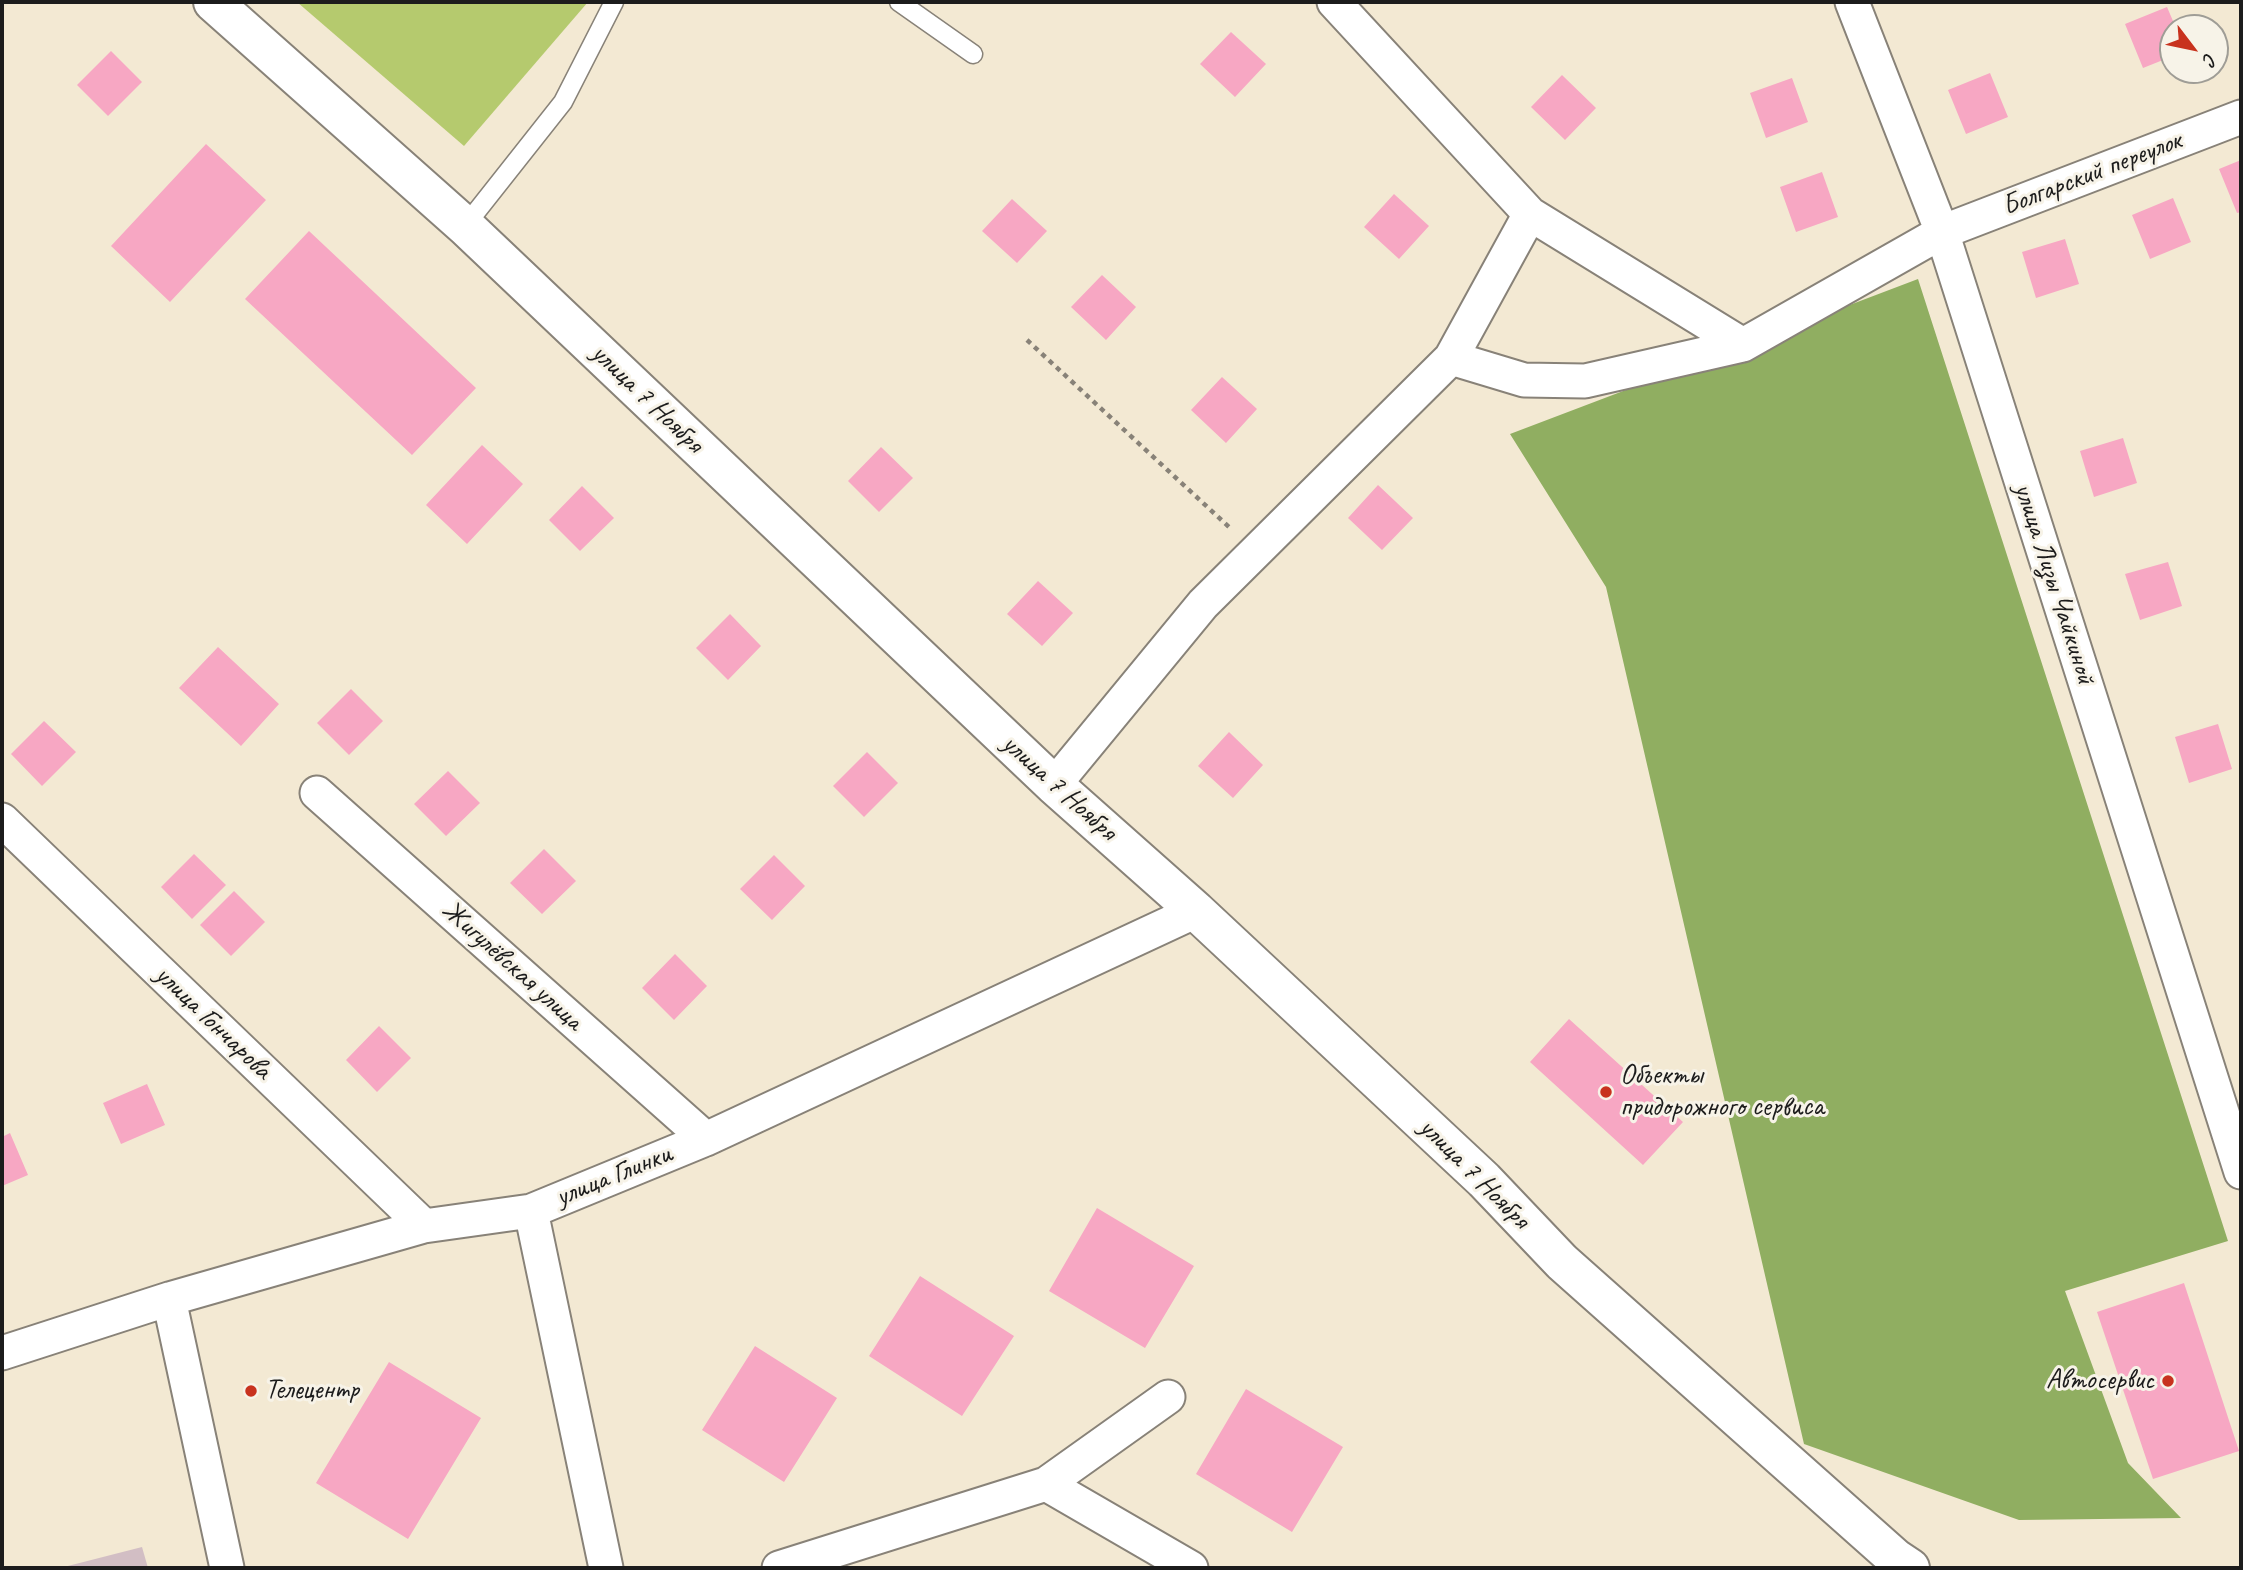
<!DOCTYPE html>
<meta charset="utf-8">
<style>
body{margin:0}
#map{position:relative;width:2243px;height:1570px;overflow:hidden;background:#f3e9d3;font-family:Caveat,sans-serif}
canvas{display:block}
.frame{position:absolute;inset:0;border:4px solid #1c1c1c;pointer-events:none}
.north{position:absolute;left:2159px;top:14px;width:70px;height:70px;box-sizing:border-box;background:#f7f3e8;border:2px solid #9f9d96;border-radius:50%;rotate:122deg;font-size:19px;font-weight:700;line-height:28px;text-align:center;color:#1c1c1c}
.north::after{content:'';display:block;margin:auto;width:24px;height:32px;background:#c8321e;clip-path:polygon(50% 0,100% 100%,50% 72%,0 100%)}
</style>
<div id="map">
<canvas width="2243" height="1570"></canvas>
<div class="frame"></div>
<div class="north">С</div>
</div>
<script>
const ctx = document.querySelector('canvas').getContext('2d');
ctx.lineJoin = 'round';
function paint(path, color) { ctx.fillStyle = color; ctx.fill(path, 'evenodd'); }
const poly = rows => new Path2D(rows.map(r => 'M' + r).join(''));
function stroke(path, color, width, dash) { ctx.strokeStyle = color; ctx.lineWidth = width; ctx.lineCap = dash ? 'butt' : 'round'; ctx.setLineDash(dash || []); ctx.stroke(path); }
function drawText(font, color, halo, rows, align = 'center') {
  ctx.font = font + ' Caveat,sans-serif'; ctx.lineWidth = 6; ctx.setLineDash([]); ctx.textBaseline = 'middle'; ctx.strokeStyle = halo; ctx.fillStyle = color; for (const [text, x, y, turn = 0] of rows) {
    ctx.save(); ctx.translate(x, y); ctx.rotate((+turn || 0) * Math.PI / 180); ctx.textAlign = isNaN(turn) ? turn : align; if (halo) ctx.strokeText(text, 0, 0); ctx.fillText(text, 0, 0); ctx.restore();
  }
}
paint(poly([
 [142,1547,148,1568,60,1568]
]), '#d2bec4');
paint(poly([
 [297,2,588,2,464,146]
]), '#b5ca6e');
paint(poly([
 [1918,279,2228,1241,2065,1291,2128,1463,2181,1518,2019,1520,1804,1444,1606,587,1510,434]
]), '#90ae61');
paint(poly([
 [2167,7,2176,28,2173,28,2173,56,2143,68,2125,24],
 [1231,32,1266,64,1235,97,1200,64],
 [111,51,142,82,108,116,77,85],
 [1990,73,2008,117,1966,134,1948,90],
 [1562,75,1596,108,1565,140,1531,107],
 [1792,78,1808,122,1766,138,1750,93],
 [206,144,266,200,170,302,111,246],
 [2241,160,2241,212,2237,213,2219,169],
 [1822,172,1838,217,1796,232,1780,187],
 [1394,194,1429,226,1399,259,1364,227],
 [2173,198,2191,242,2150,259,2132,215],
 [1012,199,1047,231,1017,263,982,231],
 [309,231,476,388,412,455,245,299],
 [2065,239,2079,284,2036,298,2022,252],
 [1102,275,1136,307,1106,340,1071,307],
 [1222,377,1257,409,1226,443,1191,410],
 [2123,438,2137,483,2094,497,2080,451],
 [482,445,523,484,467,544,426,505],
 [881,447,913,478,879,512,848,481],
 [1378,485,1413,518,1382,550,1348,518],
 [582,486,614,518,580,551,549,520],
 [2168,562,2182,606,2140,620,2125,574],
 [1038,581,1073,613,1042,646,1007,614],
 [730,614,761,646,728,680,696,648],
 [218,647,279,704,241,746,179,688],
 [351,689,383,721,349,755,317,723],
 [44,721,76,752,42,786,11,754],
 [2218,724,2232,769,2189,783,2175,737],
 [1229,732,1263,765,1233,798,1198,766],
 [867,752,898,783,864,817,833,786],
 [448,771,480,803,446,836,414,804],
 [544,849,576,881,542,914,510,883],
 [194,854,226,885,192,919,161,887],
 [774,855,805,886,772,920,740,889],
 [234,891,265,922,231,956,200,925],
 [675,954,707,986,674,1020,642,988],
 [1569,1019,1683,1122,1643,1165,1530,1062],
 [379,1026,411,1058,377,1092,346,1060],
 [147,1084,165,1125,121,1144,103,1103],
 [10,1133,28,1175,2,1186,2,1137],
 [1097,1208,1194,1266,1145,1348,1049,1291],
 [920,1276,1014,1336,962,1416,869,1356],
 [2184,1283,2239,1451,2153,1479,2097,1312],
 [755,1346,837,1398,784,1482,702,1430],
 [389,1362,481,1418,408,1539,316,1483],
 [1246,1389,1343,1447,1292,1532,1196,1474]
]), '#f7a7c3');
const lane = poly([
 [899,2,973,54],
 [465,226,563,102,614,2]
]);
const street = poly([
 [1334,2,1530,214,1743,345],
 [1852,2,1942,232,2241,1172],
 [1451,358,1524,380,1585,381,1743,345,1942,232,2241,117],
 [1054,785,1203,604,1451,358,1530,214],
 [317,793,706,1139],
 [2,820,424,1226],
 [531,1211,606,1568],
 [169,1299,227,1568],
 [2,1353,169,1299,424,1226,531,1211,706,1139,1196,911],
 [1046,1484,1191,1568],
 [779,1568,1046,1484,1168,1397]
]);
const secondary = poly([
 [213,2,465,226,1054,785,1196,911,1484,1180,1562,1262,1895,1558,1910,1568]
]);
stroke(lane, '#888278', 21);
stroke(street, '#888278', 37);
stroke(secondary, '#888278', 42);
stroke(poly([
 [1027,340,1229,527]
]), '#888278', 4.5, [5, 5]);
stroke(lane, '#fff', 18);
stroke(street, '#fff', 33);
stroke(secondary, '#fff', 38);
for (const [x, y, r, color] of [
 [1606,1092,7,"#c8321e"],
 [2168,1381,7,"#c8321e"],
 [251,1391,7,"#c8321e"]
]) { const dot = new Path2D(); dot.arc(x, y, r, 0, 2 * Math.PI); ctx.fillStyle = color; ctx.fill(dot); stroke(dot, '#f7f3e8', 2.5); }
drawText('28px', '#1c1c1c', '#f7f3e8', [
 ["Болгарский переулок",2092,174,-21],
 ["улица 7 Ноября",647,399,44],
 ["улица Лизы Чайкиной",2054,584,72],
 ["улица 7 Ноября",1059,788,42],
 ["Жигулёвская улица",512,966,42],
 ["улица Гончарова",213,1023,44],
 ["улица 7 Ноября",1474,1174,45],
 ["улица Глинки",614,1176,-22]
]);
drawText('28px', '#1c1c1c', '#f7f3e8', [
 ["Объекты",1620,1076],
 ["придорожного сервиса",1620,1108],
 ["Автосервис",2154,1381,"right"],
 ["Телецентр",265,1391]
], 'left');
</script>
